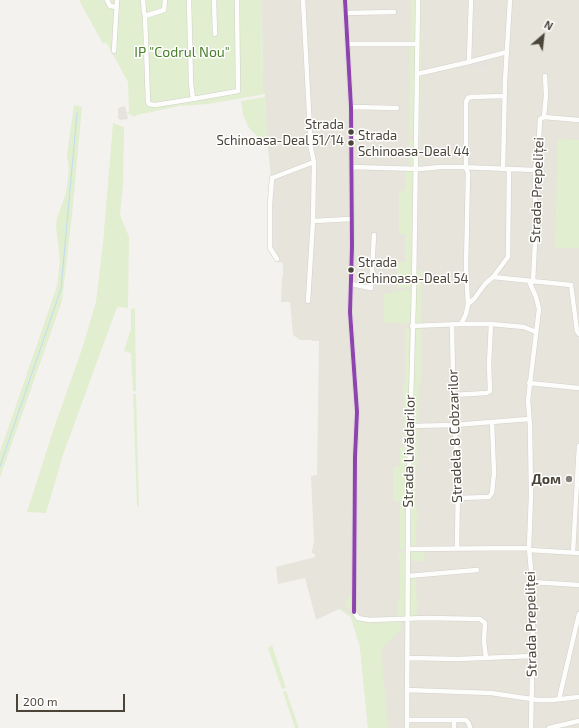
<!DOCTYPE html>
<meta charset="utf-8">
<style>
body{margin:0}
#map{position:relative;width:579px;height:728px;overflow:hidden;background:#f4f2ee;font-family:"Exo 2",sans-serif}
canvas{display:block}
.north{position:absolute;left:523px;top:16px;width:40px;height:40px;-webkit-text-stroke:3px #fff;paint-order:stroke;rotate:28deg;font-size:11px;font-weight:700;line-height:16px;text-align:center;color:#4b4439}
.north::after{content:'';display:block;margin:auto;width:14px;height:18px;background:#4b4439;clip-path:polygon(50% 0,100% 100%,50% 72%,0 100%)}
.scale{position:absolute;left:16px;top:694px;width:109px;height:18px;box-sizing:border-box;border:2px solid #4b4439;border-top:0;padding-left:5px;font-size:12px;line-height:14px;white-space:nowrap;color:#4b4439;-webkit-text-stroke:3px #fff;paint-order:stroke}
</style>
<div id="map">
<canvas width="579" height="728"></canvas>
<div class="north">N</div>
<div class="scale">200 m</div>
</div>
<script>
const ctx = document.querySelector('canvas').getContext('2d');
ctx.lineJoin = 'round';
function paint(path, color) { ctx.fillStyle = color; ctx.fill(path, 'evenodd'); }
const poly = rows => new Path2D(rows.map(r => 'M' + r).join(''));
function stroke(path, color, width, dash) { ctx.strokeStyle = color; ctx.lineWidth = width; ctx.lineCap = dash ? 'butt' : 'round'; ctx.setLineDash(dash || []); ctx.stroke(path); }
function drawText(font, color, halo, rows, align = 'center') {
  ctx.font = font + ' "Exo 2",sans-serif'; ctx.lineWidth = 3; ctx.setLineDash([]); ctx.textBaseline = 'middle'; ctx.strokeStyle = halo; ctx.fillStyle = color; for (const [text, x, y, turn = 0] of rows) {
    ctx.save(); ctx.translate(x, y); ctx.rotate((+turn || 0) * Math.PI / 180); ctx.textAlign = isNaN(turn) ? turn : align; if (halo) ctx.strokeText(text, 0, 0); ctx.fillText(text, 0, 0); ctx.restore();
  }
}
paint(poly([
 [262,0,579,0,579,728,368,728,360,647,351,617,339,609,316,620,305,578,278,584,276,567,315,557,315,554,312,553,312,549,313,549,313,544,314,543,311,476,317,475,319,341,312,341,312,340,300,340,293,335,290,302,281,302,282,277,283,276,283,263,278,262,269,250,271,179,266,127,265,95,263,91]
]), '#e7e4dc');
paint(poly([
 [125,106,128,119,120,120,118,118,118,108]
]), '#e6e2de');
paint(poly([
 [79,0,262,0,263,91,265,94,208,104,179,106,137,115,134,117,126,112,129,112,128,82,106,42,103,44],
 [411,0,416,0,416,42,411,42],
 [420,0,422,0,421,70,419,71],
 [410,46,416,46,414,135,409,135],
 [419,75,421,75,420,166,417,166],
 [265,97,267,138,259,138,249,128,243,115,241,101],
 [74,105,82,107,72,215,62,301,0,477,0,452,57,286,60,261,56,226,57,218,66,193,69,170,67,155],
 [113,123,124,127,123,185,120,215,129,237,128,308,117,307,63,455,46,513,27,512,55,425,83,346,96,302,103,243],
 [409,139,414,139,414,166,409,166],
 [558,139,579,140,579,248,555,248],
 [405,170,414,170,412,287,397,288,397,262,405,262,405,234,399,234,399,191,405,191],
 [417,270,422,270,421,324,417,324,415,322],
 [412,289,410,324,384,322,384,294],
 [135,308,136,391,133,391,131,353,124,351,131,329,131,309],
 [405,327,409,329,409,406,408,427,404,428,403,384,405,383],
 [414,328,422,328,422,369,421,382,419,383,418,423,412,423],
 [133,394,136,394,139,506,137,506],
 [418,428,415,508,417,508,416,546,410,546,411,429],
 [403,431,407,434,406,514,405,548,400,550,400,502,393,501,393,467,400,467,400,448,403,448],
 [424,550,425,561,410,561,410,551],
 [405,552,407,553,406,613,405,615,398,617,398,599,400,598,399,553],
 [410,578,416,578,417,617,409,618],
 [353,591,353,610,346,607,345,603],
 [342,608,360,621,367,623,401,621,402,629,381,649,388,728,368,728,360,647,351,617,339,609],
 [272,645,286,688,282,689,268,648],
 [286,691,299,728,295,728,283,692]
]), '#e1eecf');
paint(poly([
 [487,59,487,69,470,69,470,63]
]), '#e6e3df');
stroke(poly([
 [0,466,61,289,77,113]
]), '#c0ddf1', 1);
const minor = poly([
 [107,0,110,6,116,7],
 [143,0,144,12,145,16,148,102,149,104,155,105,193,99],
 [189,0,191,83,193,99,238,91,237,0],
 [214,0,215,34],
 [303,0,311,149,314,162,313,221,308,301],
 [345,0,351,107,352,247,350,312,357,412,355,457,354,612,358,618,369,620,426,618,480,619,485,623,484,641,486,658],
 [346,13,394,12],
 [145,16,164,10,165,0],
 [348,44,417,44],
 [114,51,117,0],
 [469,62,507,52],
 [417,74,469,62,471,0],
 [351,107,397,108],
 [544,117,579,120],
 [351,137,391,137],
 [351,167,420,169,440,167,460,167,535,170],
 [503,169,505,81,510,0],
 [313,221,351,219],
 [277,259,270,248,270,204,272,178,314,162],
 [493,277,571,285,577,331,579,334],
 [529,281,536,297,539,309,528,400,530,426,531,495,529,548,532,582,533,624,531,728],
 [533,282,535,242,535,170,539,138,540,119,544,117,546,95,545,76],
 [351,284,371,288,374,235],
 [468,304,474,299,485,284,493,277,508,257,509,169],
 [461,324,466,314,468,304,466,267,468,173,466,168,466,102,468,98,471,97,505,96],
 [452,325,454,425,456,442,458,482,457,548],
 [412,326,461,324,491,324,524,327,536,332],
 [529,383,579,388],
 [453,395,487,393,490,391,489,364,491,324],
 [410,426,454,425,529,419],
 [457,498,489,497,492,493,494,473,492,422],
 [408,549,529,548],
 [529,550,579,553],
 [573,552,579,446],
 [408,576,477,570],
 [532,582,579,585],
 [408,658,458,659,532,656],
 [407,690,491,693,538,700,552,700,579,697],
 [559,699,579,614],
 [407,720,466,720,469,724,470,728],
 [407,728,408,515,414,288,418,0],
 [454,728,454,720],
 [549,728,579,721]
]);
stroke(minor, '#d2d0cb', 5.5);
stroke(minor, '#fdfdfc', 4.5);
stroke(poly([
 [345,0,351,107,352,247,350,312,357,412,355,457,354,612]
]), '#8e44ad', 4);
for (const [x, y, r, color] of [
 [351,132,3.5,"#4b4439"],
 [351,143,3.5,"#4b4439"],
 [351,270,3.5,"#4b4439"],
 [569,479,4,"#868178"]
]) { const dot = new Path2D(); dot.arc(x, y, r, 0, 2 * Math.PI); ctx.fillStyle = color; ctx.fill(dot); stroke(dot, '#fff', 1.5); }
drawText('13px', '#4b4439', '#fff', [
 ["Strada",344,125,"right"],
 ["Schinoasa-Deal 51/14",344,141,"right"],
 ["Strada",358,136],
 ["Schinoasa-Deal 44",358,152],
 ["Strada",358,263],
 ["Schinoasa-Deal 54",358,279]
], 'left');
drawText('14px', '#4a7f2a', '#fff', [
 ["IP \"Codrul Nou\"",182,52]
]);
drawText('14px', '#4b4439', '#fff', [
 ["Strada Prepeliței",537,190,-88],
 ["Stradela 8 Cobzarilor",455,436,-92],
 ["Strada Livădarilor",409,451,-89],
 ["Strada Prepeliței",531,624,-91]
]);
drawText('bold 14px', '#4b4439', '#fff', [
 ["Дом",561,479]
], 'right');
</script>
